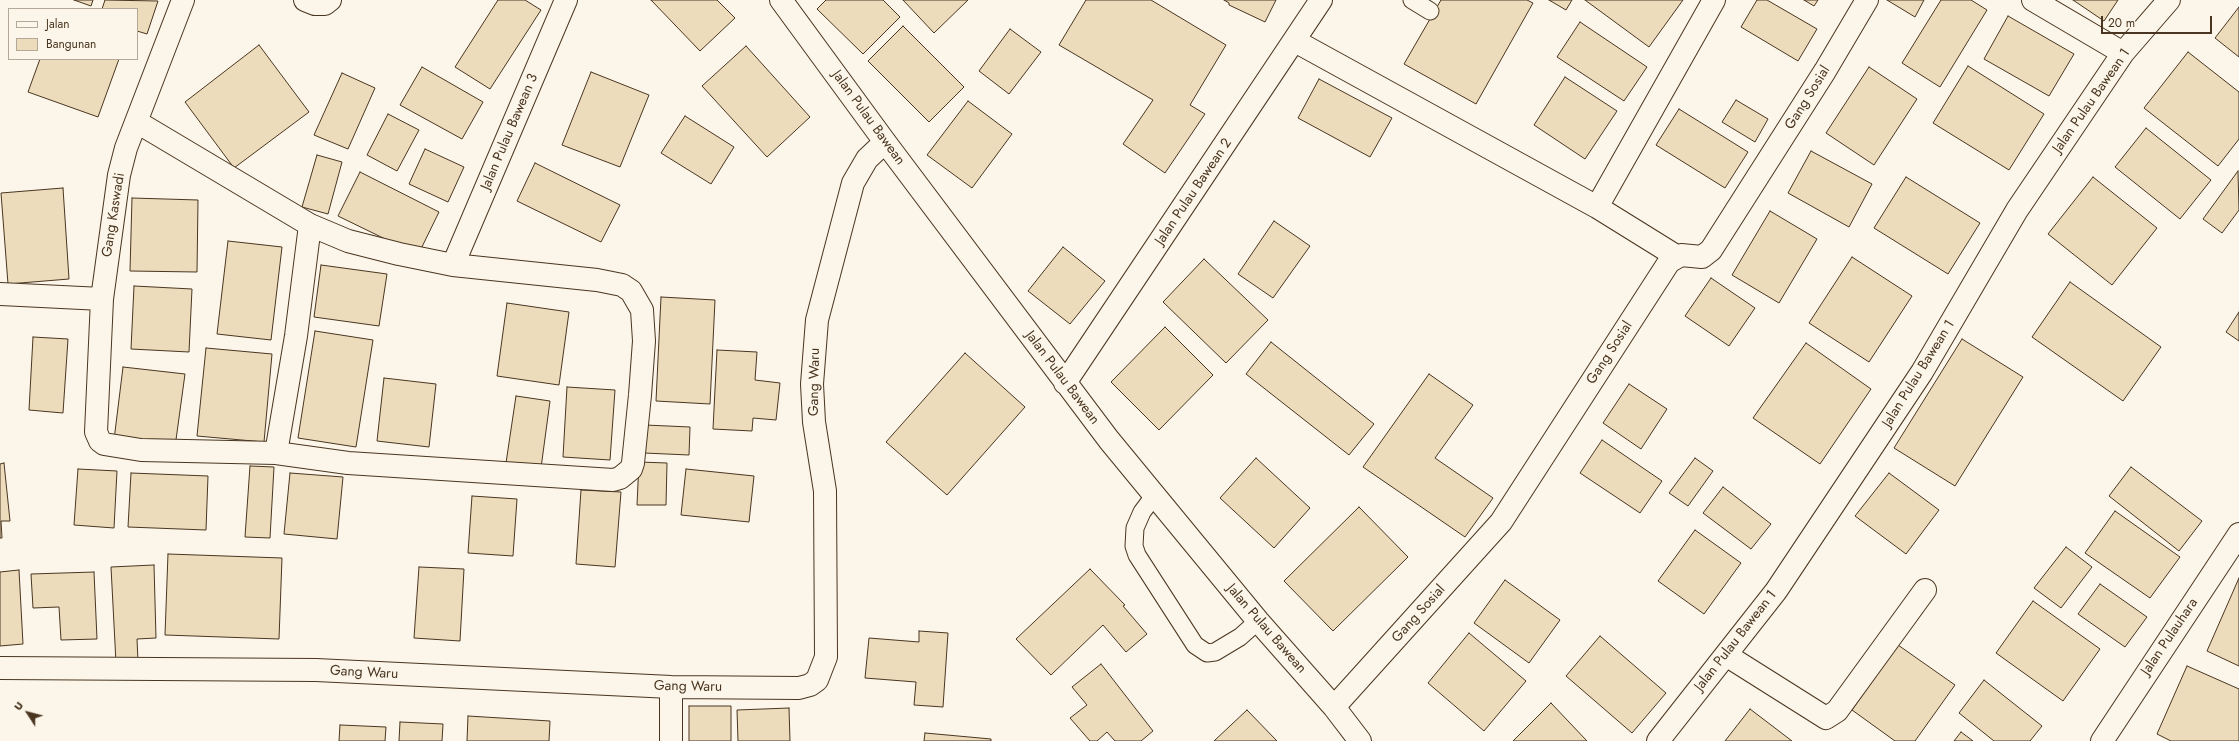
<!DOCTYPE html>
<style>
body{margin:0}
#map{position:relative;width:2239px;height:741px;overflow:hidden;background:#fbf6e9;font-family:Jost,sans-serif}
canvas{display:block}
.legend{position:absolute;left:8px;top:8px;width:130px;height:52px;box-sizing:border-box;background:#fbf6e9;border:1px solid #b4a999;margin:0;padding:5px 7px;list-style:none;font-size:12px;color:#4a3520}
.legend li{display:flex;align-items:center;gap:8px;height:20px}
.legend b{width:20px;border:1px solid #b4a999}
.north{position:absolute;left:8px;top:693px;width:40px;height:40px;-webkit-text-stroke:3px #fbf6e9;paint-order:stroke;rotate:306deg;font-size:11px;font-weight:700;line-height:16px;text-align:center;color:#4a3520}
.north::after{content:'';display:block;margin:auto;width:14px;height:18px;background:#4a3520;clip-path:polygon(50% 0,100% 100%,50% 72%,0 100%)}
.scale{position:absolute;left:2101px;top:16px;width:111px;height:18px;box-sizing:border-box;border:2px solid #4a3520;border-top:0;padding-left:5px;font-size:12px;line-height:14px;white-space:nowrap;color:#4a3520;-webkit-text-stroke:3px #fbf6e9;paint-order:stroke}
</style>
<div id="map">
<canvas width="2239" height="741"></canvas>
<ul class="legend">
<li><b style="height:5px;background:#fbf6e9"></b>Jalan</li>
<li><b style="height:11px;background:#ecdcbc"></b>Bangunan</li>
</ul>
<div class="north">U</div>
<div class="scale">20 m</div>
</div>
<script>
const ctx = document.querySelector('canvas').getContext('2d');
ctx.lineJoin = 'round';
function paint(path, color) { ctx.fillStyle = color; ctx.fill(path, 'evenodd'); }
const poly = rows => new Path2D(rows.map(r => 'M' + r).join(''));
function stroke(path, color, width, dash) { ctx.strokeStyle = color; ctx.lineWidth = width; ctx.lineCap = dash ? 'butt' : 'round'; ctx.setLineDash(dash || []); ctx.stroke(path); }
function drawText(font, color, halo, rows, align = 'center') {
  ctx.font = font + ' Jost,sans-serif'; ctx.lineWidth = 3; ctx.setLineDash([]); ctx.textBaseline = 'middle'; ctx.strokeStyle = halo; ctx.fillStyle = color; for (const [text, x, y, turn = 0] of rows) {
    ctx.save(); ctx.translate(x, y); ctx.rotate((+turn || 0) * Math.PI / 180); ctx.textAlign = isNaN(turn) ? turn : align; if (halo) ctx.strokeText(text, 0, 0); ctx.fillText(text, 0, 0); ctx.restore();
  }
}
const building = poly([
 [74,0,93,0,91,6,74,0],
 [105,0,158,1,147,34,137,31,137,9,102,9,105,0],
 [498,0,525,0,541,10,490,89,455,67,498,0],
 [651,0,717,0,735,18,700,51,651,0],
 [826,0,883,0,900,17,863,54,817,9,826,0],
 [903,0,968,0,934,33,903,0],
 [1086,0,1151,0,1226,45,1190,105,1205,114,1165,173,1123,144,1153,100,1059,45,1086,0],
 [1224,0,1276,0,1265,22,1229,5,1229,3,1224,0],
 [1441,0,1527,0,1533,3,1476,104,1404,64,1441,0],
 [1549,0,1572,0,1566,10,1549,0],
 [1585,0,1683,0,1649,47,1585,0],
 [1757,0,1767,0,1817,29,1798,61,1741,27,1757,0],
 [1804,0,1818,0,1814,6,1804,0],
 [1887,0,1924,0,1915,17,1887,0],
 [1941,0,1971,0,1987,10,1940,87,1902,63,1941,0],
 [2073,0,2118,0,2104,21,2073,0],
 [2239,7,2239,57,2215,38,2239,7],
 [2008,16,2074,54,2049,96,1984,59,2008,16],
 [1580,22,1647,67,1624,101,1557,57,1580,22],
 [903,26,964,87,929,122,868,61,903,26],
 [1010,29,1041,52,1009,94,979,71,1010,29],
 [259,45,309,112,234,168,185,102,259,45],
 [746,46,810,117,767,157,702,86,746,46],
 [2188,52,2239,92,2239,139,2218,166,2144,108,2188,52],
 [40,59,119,59,98,117,28,92,40,59],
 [1968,66,2044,114,2009,170,1933,123,1968,66],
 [422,67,483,102,462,139,400,105,422,67],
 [1869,67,1917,99,1874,165,1826,133,1869,67],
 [591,72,649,95,620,167,562,145,591,72],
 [342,73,375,88,348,149,314,135,342,73],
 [1565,77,1617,111,1585,159,1534,125,1565,77],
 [1319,79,1392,118,1370,157,1298,118,1319,79],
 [1736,100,1768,119,1755,142,1722,122,1736,100],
 [968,101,1012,134,972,188,927,155,968,101],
 [1679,109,1748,152,1725,188,1656,145,1679,109],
 [388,114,419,130,397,171,367,155,388,114],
 [685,116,734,147,711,184,661,153,685,116],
 [2146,128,2211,180,2180,219,2115,167,2146,128],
 [425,149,464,167,448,202,409,184,425,149],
 [1811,151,1872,184,1849,227,1788,193,1811,151],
 [317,155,342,162,328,214,302,207,317,155],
 [535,163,620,205,601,242,517,201,535,163],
 [2238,171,2239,210,2222,233,2203,219,2238,171],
 [360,172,439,212,418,255,338,216,360,172],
 [1906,177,1980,223,1948,274,1874,228,1906,177],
 [2093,177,2157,228,2112,285,2048,234,2093,177],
 [63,188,69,279,8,284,1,193,63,188],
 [132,198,198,200,197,272,130,271,132,198],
 [1770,211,1817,239,1779,303,1732,275,1770,211],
 [1274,221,1310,246,1273,298,1238,274,1274,221],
 [228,241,282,247,271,340,217,334,228,241],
 [1063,247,1105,281,1070,324,1028,291,1063,247],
 [1852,257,1912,296,1869,362,1809,323,1852,257],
 [1204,259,1268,320,1226,363,1163,302,1204,259],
 [321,265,387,274,379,326,314,317,321,265],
 [1711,278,1755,308,1729,346,1685,316,1711,278],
 [2070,282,2161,347,2123,401,2032,337,2070,282],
 [134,286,192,289,189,352,131,349,134,286],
 [661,297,715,300,710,404,656,401,661,297],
 [507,303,569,312,559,385,497,376,507,303],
 [2239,312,2239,341,2226,332,2239,312],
 [1165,327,1213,375,1159,430,1111,382,1165,327],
 [315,331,373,340,356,447,298,438,315,331],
 [33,337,68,339,63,413,29,410,33,337],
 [1962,339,2023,377,1955,486,1894,448,1962,339],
 [1271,342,1374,424,1349,455,1246,374,1271,342],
 [1806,343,1871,389,1820,464,1753,418,1806,343],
 [206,348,272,354,264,442,197,436,206,348],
 [717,350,757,352,755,380,780,383,776,420,753,418,752,431,713,429,717,350],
 [965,353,1025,407,947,495,886,442,965,353],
 [123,367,185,374,175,447,114,440,123,367],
 [1429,374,1473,405,1435,458,1493,498,1465,537,1363,467,1429,374],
 [384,378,436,384,429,447,377,441,384,378],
 [1629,384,1667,409,1641,449,1603,423,1629,384],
 [567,387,615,390,610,460,563,457,567,387],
 [516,396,550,401,541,468,506,463,516,396],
 [645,425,690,427,689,455,644,453,645,425],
 [1602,440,1662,481,1640,513,1580,473,1602,440],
 [1256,458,1310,508,1274,548,1220,498,1256,458],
 [1695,458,1713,471,1688,506,1669,493,1695,458],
 [639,462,667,463,666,505,637,505,639,462],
 [4,463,10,521,1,521,2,538,0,538,0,464,4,463],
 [250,466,274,467,270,538,245,537,250,466],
 [2131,467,2202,521,2179,551,2109,496,2131,467],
 [78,469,117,471,114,528,74,525,78,469],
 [686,469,754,476,749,522,681,515,686,469],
 [131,473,208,476,206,530,128,527,131,473],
 [290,473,343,477,337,539,284,534,290,473],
 [1889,473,1939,510,1906,554,1855,516,1889,473],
 [1723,487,1771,524,1751,549,1703,513,1723,487],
 [581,490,621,492,615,567,576,564,581,490],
 [472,496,517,499,513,556,468,553,472,496],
 [1359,507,1408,557,1333,631,1284,581,1359,507],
 [2115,511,2180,557,2150,598,2085,553,2115,511],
 [1695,530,1741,563,1704,614,1658,581,1695,530],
 [2066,547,2092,567,2061,608,2034,588,2066,547],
 [168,554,282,558,279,639,165,635,168,554],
 [154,565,156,638,137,639,138,661,116,663,111,567,154,565],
 [419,567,464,569,460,641,414,638,419,567],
 [1090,569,1125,605,1123,606,1147,634,1126,652,1103,625,1051,675,1016,639,1090,569],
 [19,570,23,644,0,646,0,572,19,570],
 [94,572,97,639,61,640,59,607,33,608,31,574,94,572],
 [2239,578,2239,666,2207,651,2239,578],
 [1505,580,1560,620,1529,663,1474,623,1505,580],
 [2100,584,2147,617,2125,647,2078,614,2100,584],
 [2033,601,2100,649,2063,701,1996,653,2033,601],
 [919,631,948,633,943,707,914,705,916,682,865,678,869,638,919,642,919,631],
 [1469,633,1526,681,1484,731,1428,683,1469,633],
 [1600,636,1666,693,1632,733,1566,676,1600,636],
 [1898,645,1955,685,1915,741,1895,741,1852,710,1898,645],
 [1101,664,1153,731,1141,741,1115,741,1107,732,1097,741,1090,741,1070,718,1087,705,1072,687,1101,664],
 [2187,666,2239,689,2239,741,2171,741,2157,734,2187,666],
 [1984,680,2042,726,2030,741,1994,741,1959,713,1984,680],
 [1551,703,1587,741,1513,741,1551,703],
 [689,706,731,706,731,741,689,741,689,706],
 [789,708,790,741,738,741,737,710,789,708],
 [1750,709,1792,741,1725,741,1750,709],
 [1247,710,1277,741,1214,741,1247,710],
 [468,716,550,721,549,741,467,741,468,716],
 [400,722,443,724,442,741,399,741,400,722],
 [340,725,386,727,385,741,339,741,340,725],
 [1961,732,1973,741,1954,741,1961,732],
 [925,733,991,739,991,741,924,741,925,733]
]);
paint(building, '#ecdcbc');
stroke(building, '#4a3520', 1);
const service = poly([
 [1412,0,1430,11],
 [1154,496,1142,512,1135,528,1134,546,1137,555,1195,645,1207,653,1215,652,1240,637,1258,621]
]);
const minor = poly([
 [183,0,126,148,119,175,102,299,96,432,100,441,104,444,141,450,276,453],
 [305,0,315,4,325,4,330,0],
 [781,0,885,142,1109,440,1258,621,1334,707,1360,741],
 [2033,0,2123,53],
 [1295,41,1597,207,1676,256],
 [137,122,310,225,348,241,399,254,453,265,597,280,622,285,631,291,642,310,644,341,640,395,633,463,631,469,620,478,613,480,348,463,276,453,296,336,310,225],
 [1597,207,1714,0],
 [453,265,566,0],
 [0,294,102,299],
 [1065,383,1321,0],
 [1726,655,1826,718,1837,711,1925,590],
 [0,668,316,670,671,687,799,688,810,685,817,680,826,657,825,491,814,422,812,384,817,320,853,183,867,159,885,142],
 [1334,707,1501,522,1669,262,1681,255,1702,257,1711,250,1825,71,1867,0],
 [671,741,671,687],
 [1658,741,1776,591,1922,372,2017,210,2123,53,2169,0],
 [2102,741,2239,534]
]);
stroke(service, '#4a3520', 19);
stroke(minor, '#4a3520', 24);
stroke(service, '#fbf6e9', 17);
stroke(minor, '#fbf6e9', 22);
drawText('14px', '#4a3520', '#fbf6e9', [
 ["Gang Sosial",1808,98,-58],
 ["Jalan Pulau Bawean 1",2092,101,-55],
 ["Jalan Pulau Bawean",868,118,54],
 ["Jalan Pulau Bawean 3",510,132,-67],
 ["Jalan Pulau Bawean 2",1194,192,-56],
 ["Gang Kaswadi",114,215,-81],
 ["Gang Sosial",1610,353,-57],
 ["Jalan Pulau Bawean 1",1919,374,-58],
 ["Jalan Pulau Bawean",1062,378,53],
 ["Gang Waru",815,382,-89],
 ["Gang Sosial",1419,614,-48],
 ["Jalan Pulau Bawean",1266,629,49],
 ["Jalan Pulauhara",2170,637,-56],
 ["Jalan Pulau Bawean 1",1736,641,-52],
 ["Gang Waru",364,673,3],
 ["Gang Waru",688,687,1]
]);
</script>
